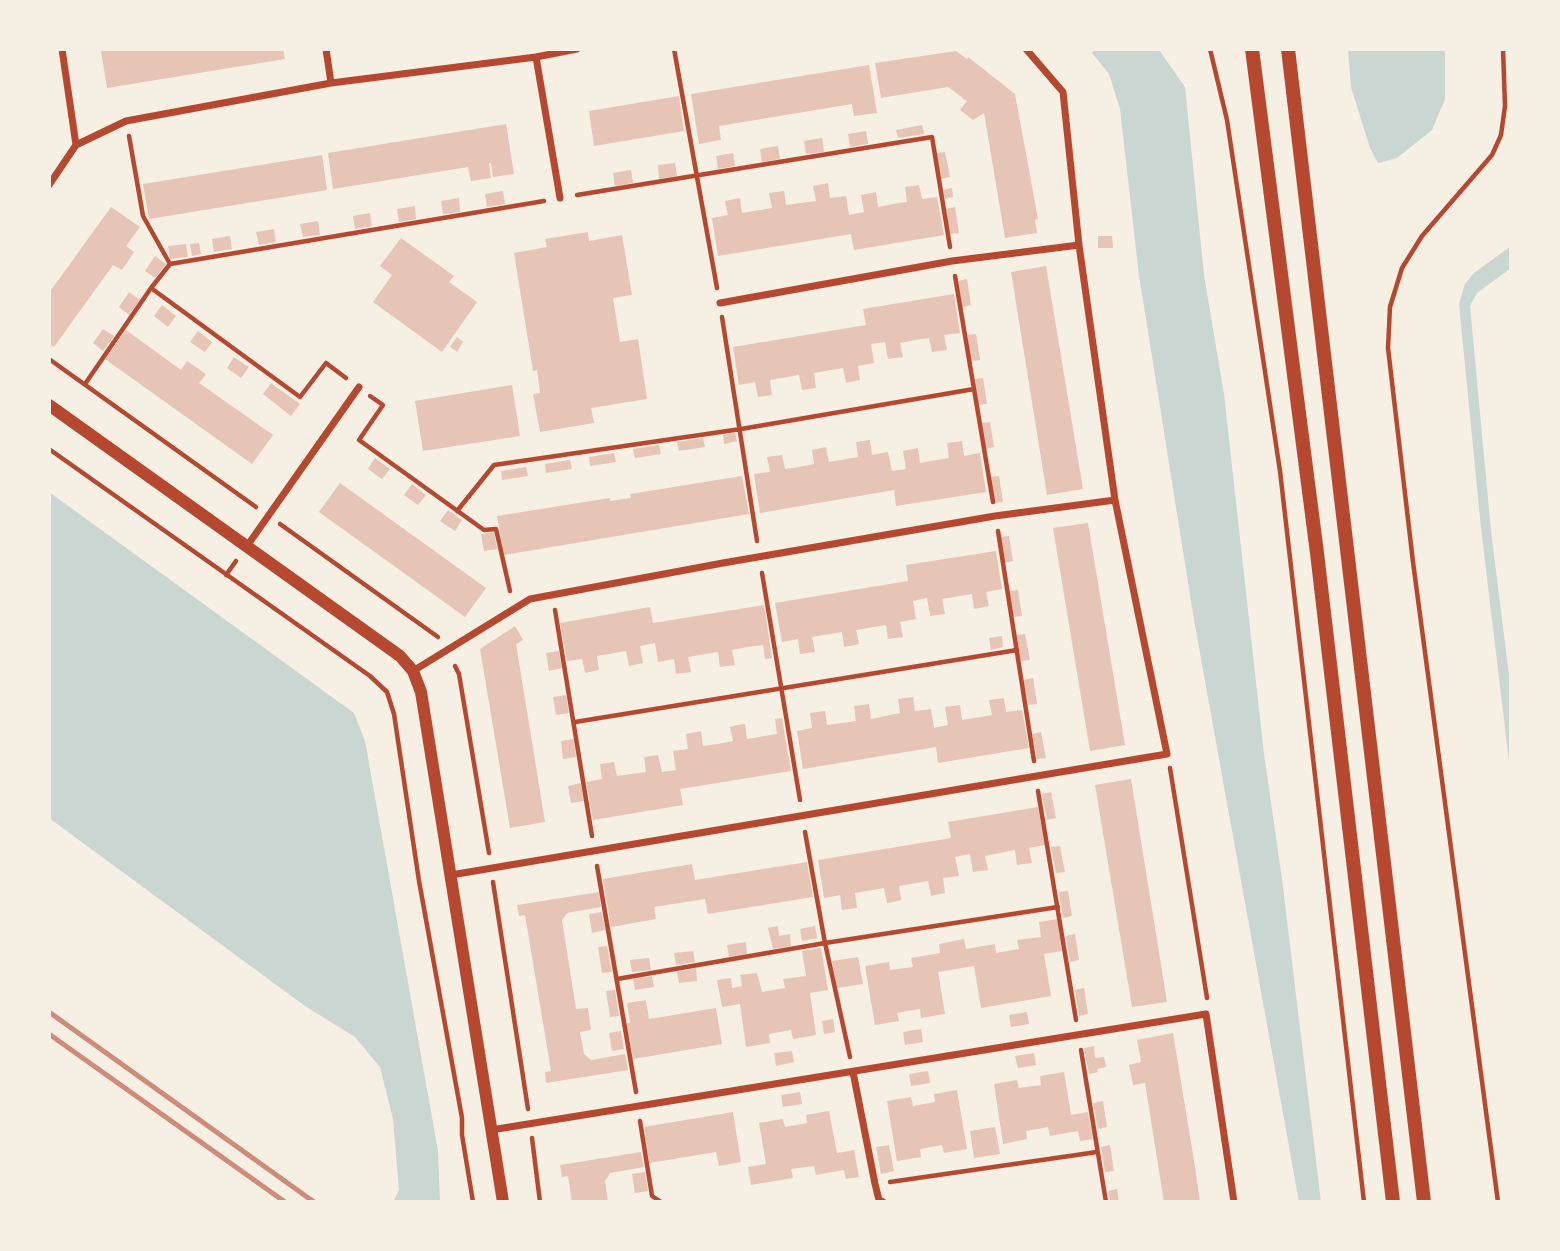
<!DOCTYPE html>
<style>
body{margin:0}
#map{position:relative;width:1560px;height:1251px;overflow:hidden;background:#f6efe4;font-family:"DejaVu Sans",sans-serif}
canvas{display:block}
.frame{position:absolute;inset:0;border:51px solid #f6efe4;pointer-events:none}
</style>
<div id="map">
<canvas width="1560" height="1251"></canvas>
<div class="frame"></div>
</div>
<script>
const ctx = document.querySelector('canvas').getContext('2d');
ctx.lineJoin = 'round';
function paint(path, color) { ctx.fillStyle = color; ctx.fill(path, 'evenodd'); }
const poly = rows => new Path2D(rows.map(r => 'M' + r).join(''));
function stroke(path, color, width, dash) { ctx.strokeStyle = color; ctx.lineWidth = width; ctx.lineCap = dash ? 'butt' : 'round'; ctx.setLineDash(dash || []); ctx.stroke(path); }
paint(poly([
 [1095,49,1159,50,1185,87,1204,275,1224,394,1264,754,1282,879,1321,1202,1299,1202,1194,620,1139,275,1120,109,1109,74,1092,53],
 [1348,49,1445,49,1445,99,1432,130,1397,158,1378,163,1370,148,1351,87],
 [1511,246,1511,268,1477,293,1470,306,1491,531,1511,691,1511,778,1481,528,1459,304,1465,284,1474,273],
 [49,492,354,713,365,741,438,1151,440,1202,393,1202,399,1190,393,1119,380,1067,355,1037,305,1006,49,818]
]), '#c9d6d2');
paint(poly([
 [113,49,283,49,285,59,107,88,101,51],
 [956,51,967,59,968,57,1015,94,1038,219,1035,220,1037,233,1005,238,984,113,973,120,960,110,967,101,948,87,881,98,875,63],
 [869,65,877,113,854,116,852,104,719,126,721,140,699,144,691,94],
 [679,96,684,131,594,146,589,111],
 [506,124,514,174,493,177,491,163,489,163,491,178,471,181,468,167,333,189,328,153],
 [922,125,924,134,898,138,896,130],
 [866,131,868,144,850,147,848,134],
 [822,138,824,152,806,154,804,141],
 [778,146,780,159,762,162,760,149],
 [945,152,950,177,941,179,936,153],
 [733,153,735,166,718,169,716,156],
 [322,155,327,190,149,219,143,184],
 [675,163,677,176,659,179,658,165],
 [631,170,633,183,615,186,613,173],
 [828,183,830,198,846,196,849,215,864,212,861,195,876,192,878,207,893,204,907,202,905,187,919,185,922,199,937,197,944,235,854,250,851,234,718,256,712,218,728,215,725,201,740,198,742,213,772,208,769,193,784,191,786,205,816,201,813,186],
 [952,188,953,197,945,199,943,190],
 [503,191,505,204,487,207,485,194],
 [459,198,460,212,443,214,441,201],
 [415,206,416,219,399,222,397,209],
 [111,207,140,227,126,246,134,252,122,270,113,265,54,347,49,344,49,293],
 [955,207,959,233,950,234,946,209],
 [370,213,372,226,355,229,353,216],
 [318,221,320,235,303,237,300,224],
 [274,229,276,242,259,245,256,232],
 [588,232,589,241,622,235,632,295,613,298,620,342,638,339,647,399,591,408,594,423,540,432,533,394,540,393,537,370,533,371,514,253,547,247,545,239],
 [230,236,232,249,214,252,212,239],
 [1098,236,1112,236,1113,248,1098,248],
 [401,238,454,276,449,282,477,302,442,352,373,302,392,275,380,266],
 [199,243,201,254,192,256,190,244],
 [186,244,188,257,170,259,168,246],
 [155,256,166,264,155,278,145,271],
 [1046,266,1083,489,1047,495,1011,272],
 [967,279,971,305,962,307,958,281],
 [129,292,140,300,129,315,119,307],
 [954,294,960,333,944,335,947,350,932,352,929,338,915,340,900,343,903,357,888,359,885,342,871,344,874,363,858,366,860,380,846,383,843,368,814,373,816,388,802,390,799,375,770,380,772,395,758,397,755,382,739,385,733,347,866,325,863,309],
 [162,305,176,316,168,327,154,316],
 [103,329,114,336,103,351,93,343],
 [126,330,181,370,187,361,206,374,199,383,273,435,252,464,105,359],
 [198,331,212,342,205,352,190,342],
 [976,334,980,360,971,361,967,335],
 [457,337,463,342,457,352,450,347],
 [234,357,249,367,241,378,227,368],
 [983,378,987,404,978,405,974,379],
 [271,383,300,404,291,416,263,394],
 [512,385,520,436,423,451,415,401],
 [990,422,994,447,985,449,981,423],
 [735,433,737,441,724,444,723,435],
 [703,438,705,447,679,451,677,442],
 [870,440,872,455,888,452,892,471,906,469,903,451,918,448,920,463,949,458,947,443,962,441,964,456,980,453,986,492,896,506,894,490,760,513,754,474,770,472,767,457,782,455,785,469,799,467,814,464,812,450,826,447,829,462,858,457,856,442],
 [659,445,661,454,635,458,633,449],
 [614,453,616,462,590,466,589,457],
 [375,458,390,469,382,479,368,469],
 [570,460,572,469,546,473,545,464],
 [526,467,528,476,502,480,501,471],
 [742,476,749,514,504,555,497,516,610,498,610,501,631,498,630,494],
 [999,476,1003,502,994,503,990,477],
 [340,483,486,588,465,617,319,512],
 [412,484,426,495,418,505,404,495],
 [448,510,462,520,455,531,440,521],
 [1088,523,1125,745,1090,751,1053,528],
 [494,532,497,549,484,551,481,534],
 [1009,536,1013,561,1004,563,1000,537],
 [996,551,1002,589,986,592,989,606,974,609,972,594,942,599,945,614,930,616,927,598,913,601,916,619,900,622,903,637,888,639,886,625,856,630,859,644,844,647,842,632,812,637,815,652,800,654,798,639,782,642,775,603,908,581,906,565],
 [1018,590,1022,616,1013,617,1009,591],
 [764,605,772,658,765,659,763,645,747,647,732,650,735,665,720,667,718,652,688,657,691,672,676,674,674,659,658,662,655,643,640,646,643,663,629,666,626,651,597,656,599,670,585,673,582,659,567,661,560,623,650,607,653,623],
 [515,626,523,640,516,644,545,822,510,828,480,649],
 [1025,634,1030,660,1020,661,1016,635],
 [1002,636,1003,647,991,650,989,638],
 [559,651,562,668,549,671,546,653],
 [1033,678,1037,704,1028,705,1023,680],
 [566,695,569,713,556,715,553,697],
 [913,697,915,711,931,709,934,728,948,725,945,707,960,705,962,720,992,715,989,700,1004,698,1006,712,1022,710,1029,748,938,763,936,747,803,769,797,731,812,728,810,713,825,711,827,725,842,723,856,721,854,706,869,704,871,719,900,713,898,699],
 [782,718,791,771,680,789,683,805,593,820,586,782,602,779,600,764,614,762,617,776,646,772,644,757,658,755,662,772,676,770,673,751,688,749,686,734,701,731,703,746,718,744,733,741,730,727,737,725,745,724,747,739,777,734,775,719],
 [1041,732,1046,758,1037,759,1032,734],
 [574,739,576,757,563,759,561,741],
 [1131,779,1167,1002,1132,1007,1095,785],
 [581,783,584,801,571,803,568,786],
 [1051,792,1056,818,1047,820,1042,794],
 [1038,807,1045,845,1029,848,1032,863,1017,865,1015,850,985,856,988,870,973,872,970,854,955,857,959,876,943,878,945,893,931,896,928,881,899,886,901,900,894,902,887,903,884,888,855,893,857,908,849,909,842,910,840,895,824,898,818,860,951,838,948,822],
 [1060,846,1065,872,1056,873,1051,847],
 [807,862,813,897,708,914,705,899,654,907,656,919,611,927,603,879,692,864,695,880],
 [1068,891,1072,916,1063,918,1059,892],
 [599,892,601,907,567,913,562,920,576,1009,588,1008,591,1030,580,1032,584,1054,591,1060,625,1054,628,1070,546,1083,545,1072,551,1071,525,915,519,916,517,905],
 [602,912,605,930,592,933,589,914],
 [1057,919,1062,951,1044,954,1051,996,981,1008,974,966,938,972,945,1014,921,1018,920,1009,908,1011,897,1013,899,1021,875,1025,865,966,889,962,890,970,913,967,911,958,940,953,939,944,964,939,966,949,995,944,996,953,1019,949,1017,940,1041,937,1039,922],
 [778,926,779,936,790,934,791,946,773,949,768,928],
 [815,926,817,938,802,941,800,929],
 [1075,934,1079,960,1070,962,1066,936],
 [746,942,747,954,729,957,727,945],
 [607,946,612,972,602,973,598,947],
 [821,948,828,990,810,993,816,1035,793,1039,791,1030,769,1034,770,1043,746,1047,740,1004,722,1007,717,980,731,978,732,988,742,986,740,975,757,973,762,992,785,988,783,979,806,976,802,951],
 [693,951,695,962,676,965,674,953],
 [858,957,863,984,837,988,832,961],
 [649,958,651,970,632,972,630,960],
 [696,968,697,981,679,983,677,972],
 [652,976,654,987,635,990,633,979],
 [1084,988,1088,1014,1079,1016,1075,990],
 [615,990,619,1016,610,1017,606,991],
 [646,1000,649,1019,716,1008,722,1044,633,1059,626,1023,630,1023,627,1003],
 [1027,1012,1029,1024,1011,1027,1009,1015],
 [833,1019,835,1032,824,1034,822,1021],
 [921,1029,923,1042,905,1045,903,1032],
 [621,1031,624,1049,612,1051,609,1033],
 [1173,1033,1195,1167,1200,1202,1164,1202,1145,1083,1133,1085,1129,1065,1141,1062,1137,1040],
 [1094,1046,1095,1058,1104,1057,1106,1067,1097,1069,1098,1072,1089,1074,1084,1048],
 [792,1051,794,1062,776,1066,774,1053],
 [1034,1053,1036,1065,1018,1068,1015,1056],
 [928,1071,930,1083,911,1086,909,1074],
 [1064,1072,1071,1115,1088,1112,1093,1139,1080,1141,1078,1131,1050,1136,1048,1127,1026,1131,1027,1139,1003,1144,994,1084,1017,1080,1019,1088,1041,1085,1040,1076],
 [957,1090,967,1149,944,1153,942,1145,920,1149,921,1157,897,1161,887,1101,911,1097,913,1106,935,1102,934,1094],
 [800,1092,802,1104,783,1107,781,1095],
 [1103,1101,1107,1127,1098,1129,1093,1103],
 [829,1111,837,1153,854,1150,859,1177,846,1179,844,1170,816,1175,814,1166,791,1169,793,1178,751,1185,748,1167,766,1164,759,1123,783,1119,785,1127,807,1123,806,1115],
 [733,1112,741,1162,719,1166,716,1152,649,1163,644,1127],
 [995,1127,1000,1154,974,1158,970,1131],
 [889,1145,894,1171,881,1174,876,1147],
 [1110,1145,1114,1171,1105,1172,1101,1147],
 [641,1152,644,1167,610,1173,605,1181,608,1202,572,1202,568,1176,562,1177,560,1165],
 [645,1172,648,1191,635,1193,632,1174],
 [1117,1189,1119,1202,1110,1202,1108,1191]
]), '#e6c5b7');
stroke(poly([
 [674,49,717,288],
 [1210,49,1227,120,1280,471,1364,1202],
 [129,136,143,216,170,264],
 [577,195,932,137,950,247],
 [955,276,993,502],
 [722,317,757,541],
 [49,359,256,507],
 [346,378,326,363,300,397,151,288,170,264,544,201],
 [85,384,151,288],
 [370,396,383,405,359,440,484,530,496,529,510,591],
 [49,449,370,676,387,692,394,714,419,881,462,1118,462,1135,473,1202],
 [457,511,494,465,741,429,974,389],
 [280,524,438,637],
 [998,531,1034,761],
 [762,573,800,800],
 [226,575,236,561],
 [555,610,592,836],
 [455,666,459,674,489,853],
 [575,722,1017,650],
 [1170,768,1207,998],
 [1038,791,1076,1020],
 [805,832,825,943,850,1057],
 [597,866,636,1092],
 [493,882,528,1109],
 [617,979,825,943,1058,907],
 [1081,1050,1106,1202],
 [640,1121,652,1196,661,1202],
 [532,1138,540,1202],
 [890,1182,1097,1152],
 [1498,1202,1413,562,1388,348,1390,307,1402,268,1422,236,1492,155,1501,135,1505,106,1503,49]
]), '#b5482f', 4.5);
stroke(poly([
 [62,49,76,145],
 [326,49,331,83],
 [536,57,560,198],
 [49,185,76,145,126,121,331,83,536,57,577,49],
 [720,303,952,261,1079,245],
 [247,546,359,387],
 [413,671,530,599,723,563,995,516,1115,500],
 [451,875,1167,754,1115,500,1079,245,1063,92,1026,49],
 [853,1072,875,1184,879,1200,883,1202],
 [491,1130,1206,1014,1234,1202]
]), '#b5482f', 7);
stroke(poly([
 [49,405,400,656,413,671,421,692,503,1202]
]), '#b5482f', 12);
stroke(poly([
 [1252,49,1317,553,1393,1202],
 [1288,49,1424,1202]
]), '#b5482f', 14);
stroke(poly([
 [49,1012,314,1202],
 [49,1034,285,1202]
]), '#cf8b77', 5);
</script>
